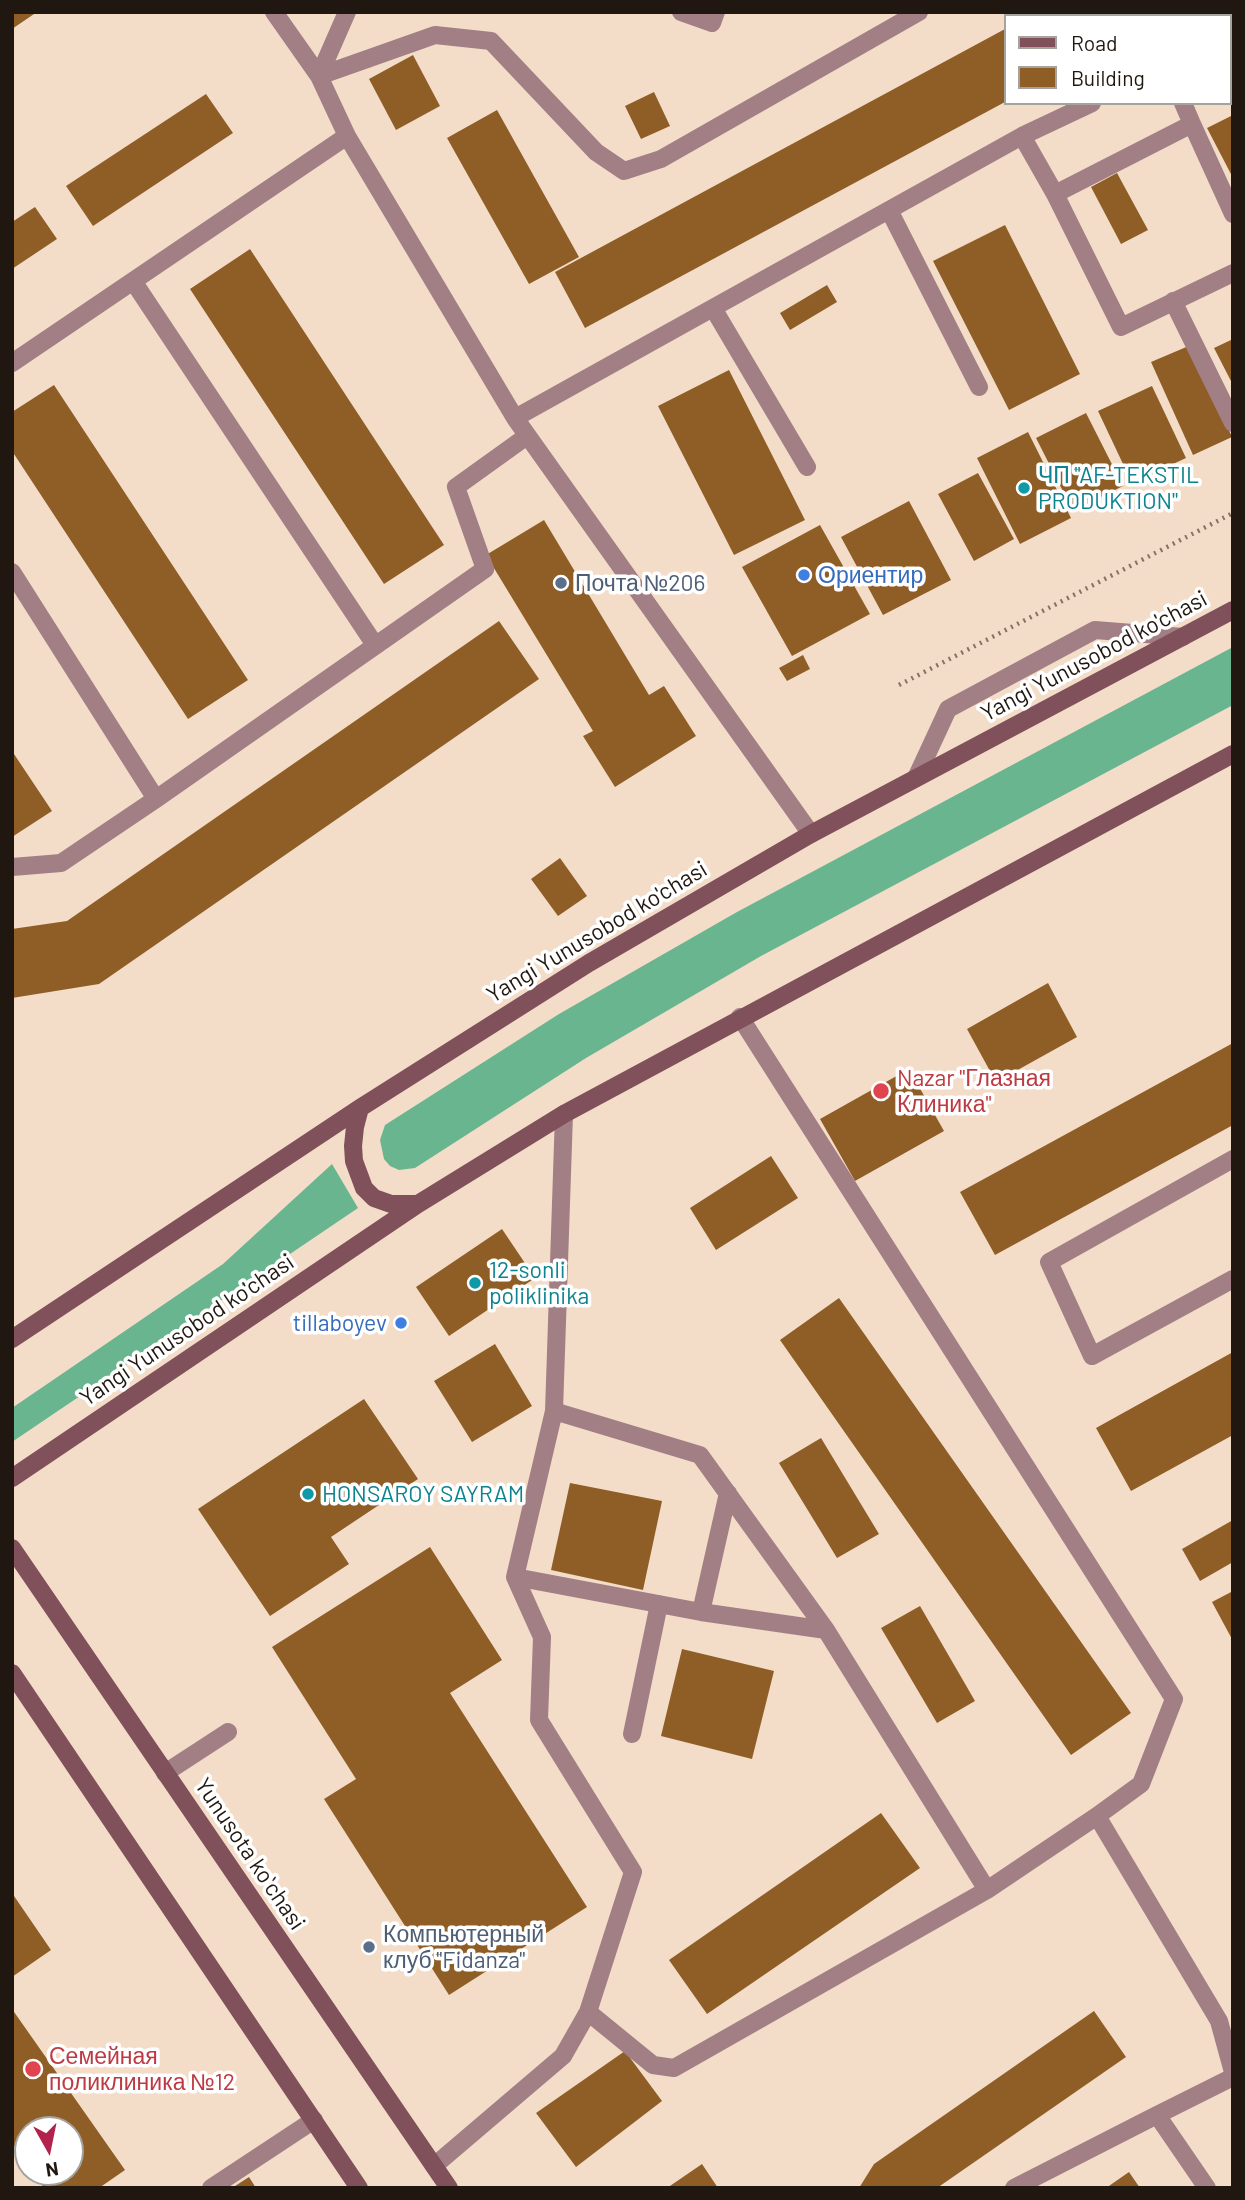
<!DOCTYPE html>
<meta charset="utf-8">
<style>
body{margin:0}
#map{position:relative;width:1245px;height:2200px;overflow:hidden;background:#f3ddc8;font-family:Barlow,sans-serif}
canvas{display:block}
.frame{position:absolute;inset:0;border:14px solid #201810;pointer-events:none}
.legend{position:absolute;left:1004px;top:14px;width:228px;height:91px;box-sizing:border-box;background:#fff;border:2px solid #a6a39f;margin:0;padding:9px 12px;list-style:none;font-size:21px;color:#201810}
.legend li{display:flex;align-items:center;gap:14px;height:35px}
.legend b{width:35px;border:2px solid #a6a39f}
.north{position:absolute;left:14px;top:2116px;width:70px;height:70px;box-sizing:border-box;background:#fff;border:2px solid #a6a39f;border-radius:50%;rotate:171deg;font-size:19px;font-weight:700;line-height:28px;text-align:center;color:#201810}
.north::after{content:'';display:block;margin:auto;width:24px;height:32px;background:#b3224d;clip-path:polygon(50% 0,100% 100%,50% 72%,0 100%)}
</style>
<div id="map">
<canvas width="1245" height="2200"></canvas>
<div class="frame"></div>
<ul class="legend">
<li><b style="height:9px;background:#80515a"></b>Road</li>
<li><b style="height:19px;background:#8f5e27"></b>Building</li>
</ul>
<div class="north">N</div>
</div>
<script>
const ctx = document.querySelector('canvas').getContext('2d');
ctx.lineJoin = 'round';
function paint(path, color) { ctx.fillStyle = color; ctx.fill(path, 'evenodd'); }
const poly = rows => new Path2D(rows.map(r => 'M' + r).join(''));
function stroke(path, color, width, dash) { ctx.strokeStyle = color; ctx.lineWidth = width; ctx.lineCap = dash ? 'butt' : 'round'; ctx.setLineDash(dash || []); ctx.stroke(path); }
function drawText(font, color, halo, rows, align = 'center') {
  ctx.font = font + ' Barlow,sans-serif'; ctx.lineWidth = 7; ctx.setLineDash([]); ctx.textBaseline = 'middle'; ctx.strokeStyle = halo; ctx.fillStyle = color; for (const [text, x, y, turn = 0] of rows) {
    ctx.save(); ctx.translate(x, y); ctx.rotate((+turn || 0) * Math.PI / 180); ctx.textAlign = isNaN(turn) ? turn : align; if (halo) ctx.strokeText(text, 0, 0); ctx.fillText(text, 0, 0); ctx.restore();
  }
}
paint(poly([
 [1233,647,1233,705,761,956,586,1058,415,1168,399,1170,390,1166,384,1159,380,1140,385,1125,559,1014,737,912],
 [332,1164,358,1208,12,1442,12,1408,223,1264]
]), '#69b58f');
paint(poly([
 [12,12,37,12,12,29],
 [1036,12,1171,12,1165,16,1030,16],
 [1005,29,1005,102,585,328,555,272],
 [413,55,440,106,396,130,369,79],
 [654,92,670,126,641,139,625,106],
 [206,94,233,133,93,226,66,186],
 [497,110,579,257,529,284,447,138],
 [1233,115,1233,178,1207,128],
 [1117,173,1148,230,1121,244,1091,187],
 [35,207,57,239,12,269,12,222],
 [1005,225,1080,374,1009,410,933,261],
 [250,249,444,545,384,584,190,289],
 [827,285,837,302,790,330,780,313],
 [1233,339,1233,385,1214,348],
 [1191,345,1232,437,1193,455,1151,362],
 [729,370,805,520,734,555,658,406],
 [54,385,248,680,188,719,12,451,12,412],
 [1152,386,1186,458,1132,483,1098,411],
 [1086,413,1123,486,1073,511,1036,438],
 [1028,432,1071,518,1020,544,977,458],
 [978,473,1014,539,974,561,938,494],
 [909,501,951,580,883,615,841,537],
 [544,520,649,695,664,686,696,736,615,787,583,736,593,731,486,555],
 [820,525,870,614,792,656,742,567],
 [499,621,539,679,99,984,12,998,12,929,67,921],
 [803,655,810,669,787,681,779,668],
 [12,751,52,811,12,837],
 [560,858,587,896,558,916,531,879],
 [1048,983,1077,1037,996,1082,967,1029],
 [1233,1043,1233,1125,995,1255,960,1192],
 [909,1069,944,1131,855,1181,820,1119],
 [771,1156,798,1198,716,1250,690,1208],
 [502,1229,535,1278,449,1336,416,1287],
 [839,1298,1131,1713,1071,1755,780,1340],
 [495,1344,532,1406,472,1442,434,1381],
 [1233,1352,1233,1435,1131,1491,1096,1428],
 [364,1399,418,1479,331,1537,349,1564,270,1616,198,1509],
 [821,1438,879,1534,837,1558,779,1463],
 [570,1483,662,1501,643,1590,551,1570],
 [1233,1520,1233,1562,1200,1581,1182,1549],
 [430,1547,502,1660,450,1693,587,1907,449,1995,324,1799,356,1779,272,1647],
 [1233,1591,1233,1641,1212,1602],
 [920,1606,975,1701,937,1723,881,1628],
 [682,1649,774,1671,752,1759,661,1736],
 [881,1813,920,1868,707,2014,669,1960],
 [12,1893,51,1950,12,1977],
 [12,2009,125,2170,99,2188,44,2188,33,2172,70,2172,70,2130,28,2130,28,2165,12,2143],
 [1094,2011,1126,2057,937,2188,859,2188,874,2164],
 [625,2051,662,2101,576,2167,536,2113],
 [702,2164,718,2188,667,2188],
 [1129,2172,1140,2188,1106,2188],
 [249,2177,256,2188,232,2188]
]), '#8f5e27');
stroke(poly([
 [899,685,1233,513]
]), '#837466', 4.5, [2, 5]);
stroke(poly([
 [274,12,319,76,347,136],
 [681,12,712,23,716,12],
 [1229,33,1233,31],
 [319,76,435,35,491,41,596,152,624,171,661,159,919,12],
 [319,76,347,12],
 [1183,103,1192,124],
 [1022,136,1055,194],
 [889,210,979,387],
 [1233,214,1192,124,1055,194,1121,327,1233,273],
 [133,281,375,645],
 [1173,301,1233,423],
 [713,308,807,467],
 [12,363,347,136,515,418,811,834],
 [515,418,1022,136,1092,103],
 [12,572,156,799],
 [916,778,948,709,1095,630,1183,637],
 [12,867,61,863,156,799,485,569,456,487,527,436],
 [740,1017,1174,1699,1141,1784,1097,1816,987,1890],
 [1233,1159,1049,1262,1092,1356,1233,1279],
 [554,1411,700,1455,826,1630,987,1890,674,2068,653,2065,588,2012],
 [515,1577,701,1612,826,1630],
 [701,1612,728,1493],
 [632,1734,659,1604],
 [165,1773,228,1732],
 [1097,1816,1219,2021,1233,2072],
 [434,2166,563,2056,588,2012,633,1872,539,1720,542,1637,515,1577,554,1411,564,1114],
 [211,2188,314,2120],
 [1014,2188,1157,2115],
 [1207,2188,1157,2115,1233,2077]
]), '#a17f85', 18);
stroke(poly([
 [360,1108,355,1127,353,1146,354,1161,364,1188,374,1198,391,1204,418,1204],
 [12,1339,360,1108,589,963,811,834,1233,610],
 [12,1478,418,1204,564,1114,1233,754],
 [12,1548,449,2188],
 [12,1673,359,2188]
]), '#80515a', 18);
for (const [x, y, r, color] of [
 [1024,488,7,"#0f9aa8"],
 [804,575,7,"#3f7fe0"],
 [561,583,7,"#5c6f8a"],
 [881,1091,9,"#e0444e"],
 [475,1283,7,"#0f9aa8"],
 [401,1323,7,"#3f7fe0"],
 [308,1494,7,"#0f9aa8"],
 [369,1947,7,"#5c6f8a"],
 [33,2069,9,"#e0444e"]
]) { const dot = new Path2D(); dot.arc(x, y, r, 0, 2 * Math.PI); ctx.fillStyle = color; ctx.fill(dot); stroke(dot, '#fff', 2.5); }
drawText('23px', '#0d838f', '#fff', [
 ["ЧП \"AF-TEKSTIL",1038,475],
 ["PRODUKTION\"",1038,501],
 ["12-sonli",489,1270],
 ["poliklinika",489,1296],
 ["HONSAROY SAYRAM",322,1494]
], 'left');
drawText('23px', '#366cbe', '#fff', [
 ["Ориентир",818,575],
 ["tillaboyev",387,1323,"right"]
], 'left');
drawText('23px', '#4e5e75', '#fff', [
 ["Почта №206",575,583],
 ["Компьютерный",383,1934],
 ["клуб \"Fidanza\"",383,1960]
], 'left');
drawText('23px', '#201810', '#fff', [
 ["Yangi Yunusobod ko'chasi",1094,656,-28],
 ["Yangi Yunusobod ko'chasi",597,932,-31],
 ["Yangi Yunusobod ko'chasi",187,1330,-34],
 ["Yunusota koʻchasi",250,1854,56]
]);
drawText('23px', '#be3a42', '#fff', [
 ["Nazar \"Глазная",897,1078],
 ["Клиника\"",897,1104],
 ["Семейная",49,2056],
 ["поликлиника №12",49,2082]
], 'left');
</script>
